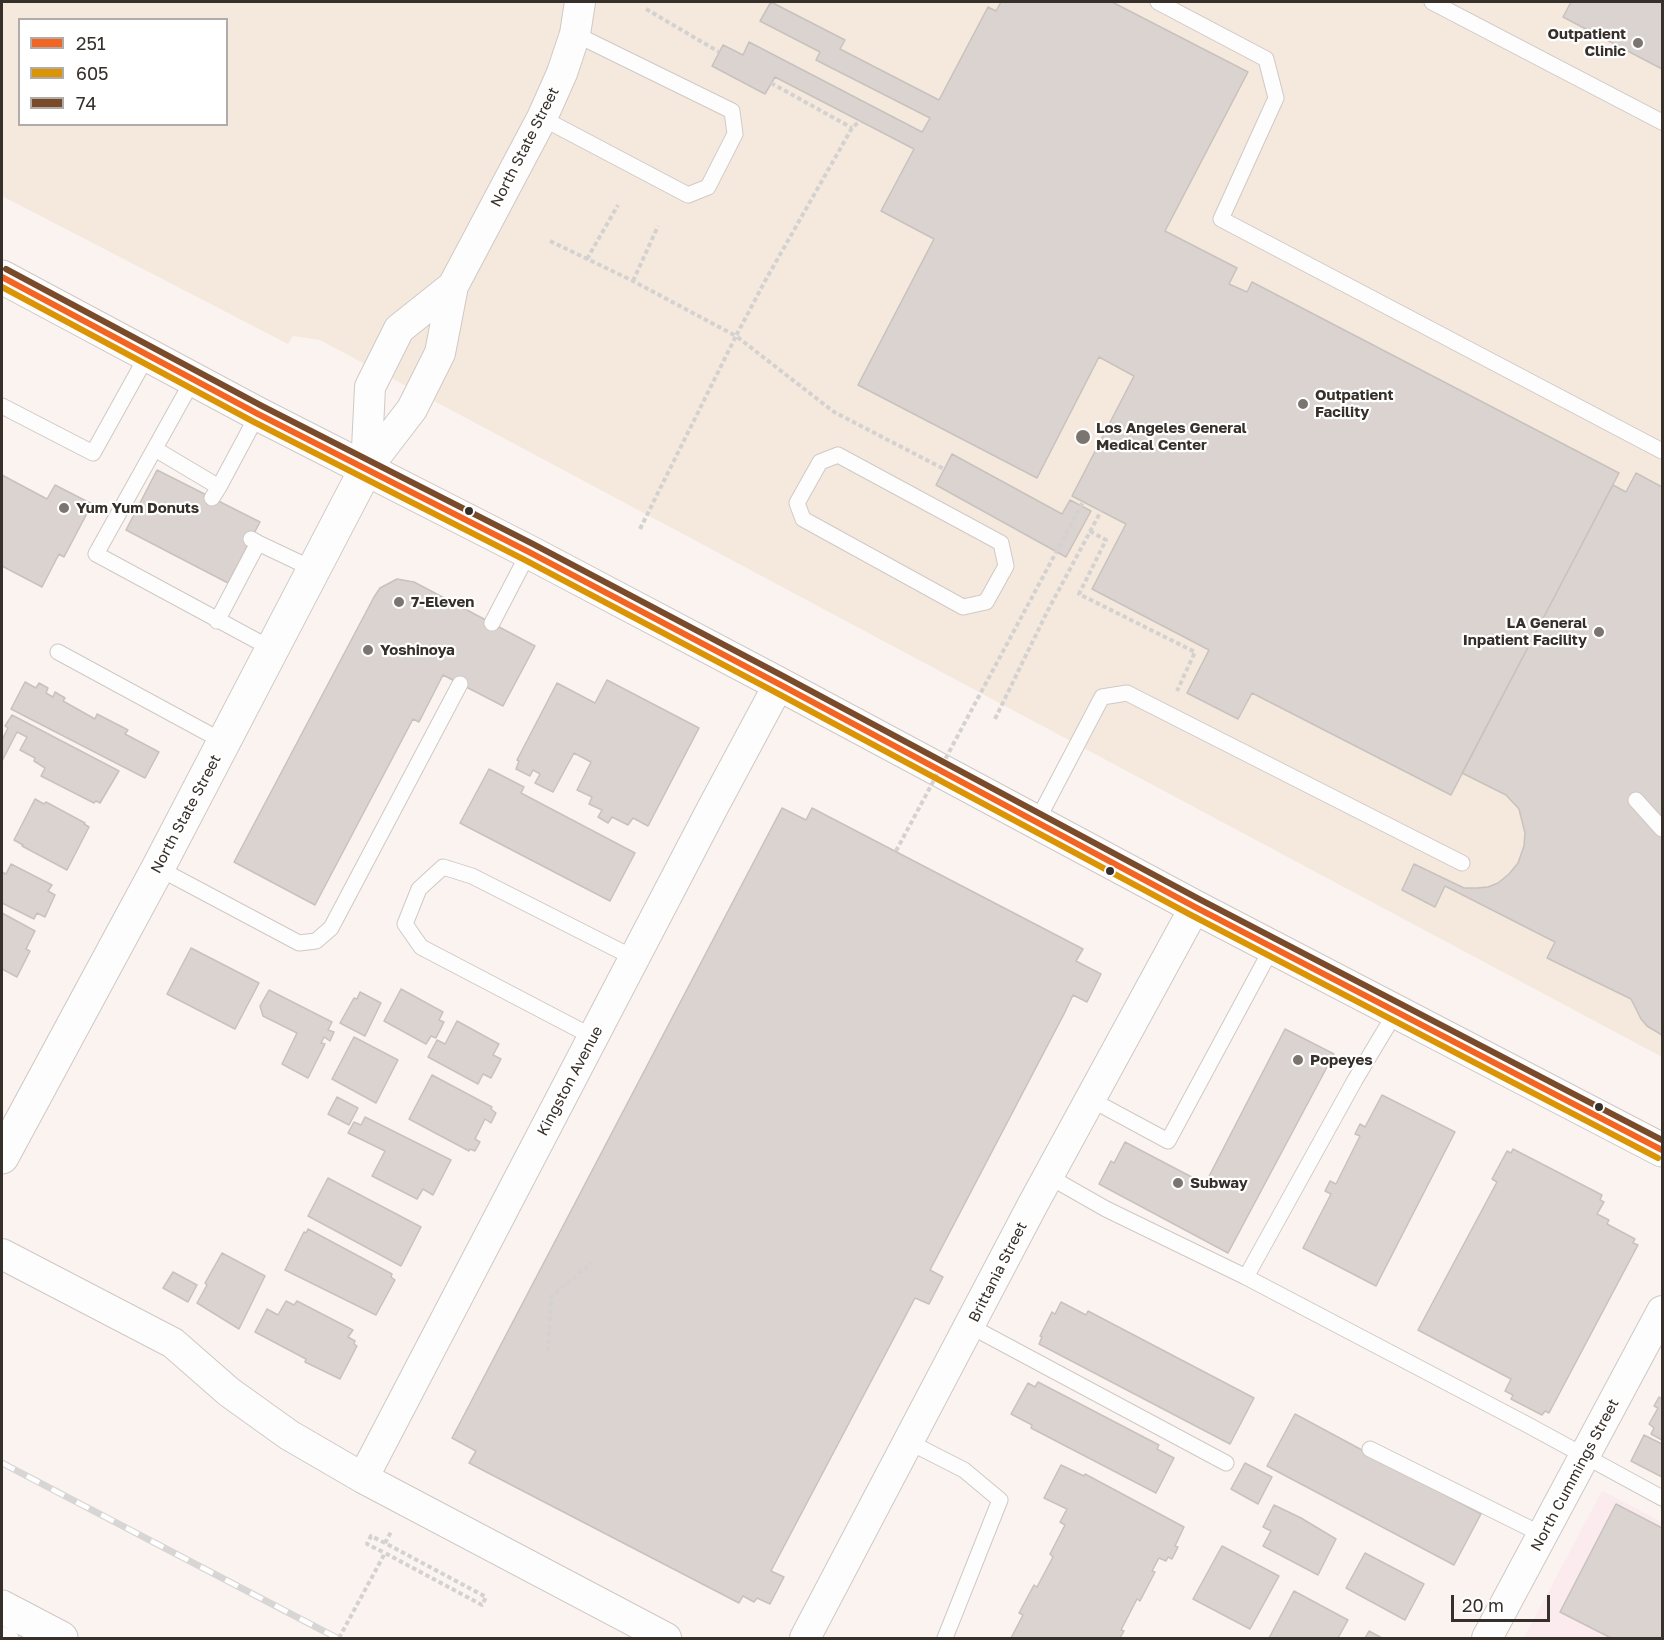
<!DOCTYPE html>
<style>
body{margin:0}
#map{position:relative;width:1664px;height:1640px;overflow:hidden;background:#faf3f0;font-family:"Golos Text",sans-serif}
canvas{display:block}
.frame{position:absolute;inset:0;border:3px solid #362f2a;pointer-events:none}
.legend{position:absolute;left:18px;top:18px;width:210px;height:108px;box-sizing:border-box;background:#fff;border:2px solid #afacaa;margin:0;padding:8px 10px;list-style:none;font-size:18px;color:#362f2a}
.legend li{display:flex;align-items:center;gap:12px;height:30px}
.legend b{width:30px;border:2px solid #afacaa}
.scale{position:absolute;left:1451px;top:1595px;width:99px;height:27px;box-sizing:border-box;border:3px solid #362f2a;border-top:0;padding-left:8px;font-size:18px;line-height:21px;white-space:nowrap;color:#362f2a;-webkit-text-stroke:4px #fff;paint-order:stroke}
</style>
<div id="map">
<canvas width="1664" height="1640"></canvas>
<div class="frame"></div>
<ul class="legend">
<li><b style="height:8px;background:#f26522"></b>251</li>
<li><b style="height:8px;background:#da9406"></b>605</li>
<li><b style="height:8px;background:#7a4b2a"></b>74</li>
</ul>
<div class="scale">20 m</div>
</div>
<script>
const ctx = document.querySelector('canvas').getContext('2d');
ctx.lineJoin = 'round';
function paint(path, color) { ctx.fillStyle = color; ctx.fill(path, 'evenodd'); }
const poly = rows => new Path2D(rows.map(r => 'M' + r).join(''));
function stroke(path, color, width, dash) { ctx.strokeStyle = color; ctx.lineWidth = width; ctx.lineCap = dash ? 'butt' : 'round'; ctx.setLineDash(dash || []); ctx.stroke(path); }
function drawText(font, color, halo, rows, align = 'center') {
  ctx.font = font + ' "Golos Text",sans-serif'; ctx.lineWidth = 4.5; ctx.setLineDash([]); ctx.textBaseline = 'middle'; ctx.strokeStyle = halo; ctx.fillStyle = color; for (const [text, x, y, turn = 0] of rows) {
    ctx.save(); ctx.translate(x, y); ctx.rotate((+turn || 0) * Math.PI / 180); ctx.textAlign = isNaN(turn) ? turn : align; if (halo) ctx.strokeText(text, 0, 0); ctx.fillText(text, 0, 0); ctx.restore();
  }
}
paint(poly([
 [1602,1491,1662,1522,1662,1638,1524,1638]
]), '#fbeaee');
paint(poly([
 [2,2,1662,2,1662,1057,320,340,293,336,288,344,2,196],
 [20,20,226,20,226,124,20,124]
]), '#f5e9de');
const building = poly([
 [771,2,845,40,840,49,939,100,988,7,996,11,1001,2,1112,2,1248,72,1165,231,1237,268,1229,284,1247,292,1252,282,1619,473,1451,795,1252,693,1238,719,1187,693,1209,650,1092,589,1126,524,1072,496,1134,376,1099,357,1037,478,858,385,934,239,881,211,914,149,775,77,765,94,712,66,723,45,743,55,749,42,922,132,930,118,816,60,820,52,760,21,771,2],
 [1571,2,1662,2,1662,69,1563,17,1571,2],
 [952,454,1062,514,1070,500,1091,511,1066,557,936,485,952,454],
 [157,470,260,522,228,583,126,530,157,470],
 [1636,473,1662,487,1662,1035,1647,1026,1641,1019,1631,999,1547,958,1555,942,1445,886,1435,907,1402,890,1414,864,1464,888,1477,888,1488,887,1498,883,1509,874,1518,863,1524,846,1525,833,1519,809,1506,795,1462,773,1613,485,1626,492,1636,473],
 [2,475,47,499,55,485,92,504,64,557,59,554,42,587,2,566,2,475],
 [397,579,414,582,535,646,503,706,443,675,419,722,413,719,315,905,234,862,374,597,380,588,397,579],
 [607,680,699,728,648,826,633,818,628,825,612,817,608,823,598,817,602,810,589,804,592,797,577,790,591,762,574,753,553,792,535,783,540,774,533,770,530,776,516,769,519,761,517,760,557,683,595,703,607,680],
 [25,682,36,688,39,683,48,688,46,693,53,697,55,692,65,698,63,701,95,719,97,714,128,730,125,734,159,752,145,778,11,709,25,682],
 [12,715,119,771,100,803,96,801,94,803,41,776,45,768,34,761,35,758,20,750,27,737,17,732,2,761,2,737,3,738,8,728,5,726,12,715],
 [489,769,524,787,521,793,635,853,610,901,460,823,489,769],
 [35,799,44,804,46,802,85,823,84,824,89,827,67,870,22,846,23,845,14,840,35,799],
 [782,808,806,820,812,808,1083,949,1076,961,1101,974,1087,1002,1073,995,1064,1014,930,1270,943,1277,929,1304,915,1298,771,1571,784,1577,770,1604,757,1598,754,1602,743,1596,739,1603,469,1463,476,1451,452,1438,782,808],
 [11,864,52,885,48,891,55,895,45,917,37,913,34,919,2,903,2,872,6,874,11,864],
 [2,913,35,931,26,949,30,951,17,977,2,969,2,913],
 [191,948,259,983,235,1029,167,994,191,948],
 [401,989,443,1012,439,1020,444,1022,436,1038,431,1036,426,1044,384,1021,401,989],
 [269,990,332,1022,328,1030,334,1032,330,1041,324,1037,321,1043,325,1044,308,1078,282,1064,297,1033,263,1016,260,1006,269,990],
 [360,992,381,1003,365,1036,340,1023,354,998,357,999,360,992],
 [457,1021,499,1044,493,1055,501,1059,491,1078,483,1074,478,1084,428,1057,437,1040,445,1044,457,1021],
 [1285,1029,1334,1054,1228,1253,1099,1184,1111,1161,1114,1163,1125,1142,1205,1184,1285,1029],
 [354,1037,398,1060,376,1103,332,1079,354,1037],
 [432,1075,492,1107,491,1109,496,1113,491,1123,485,1119,475,1139,480,1142,475,1151,470,1149,469,1151,409,1119,432,1075],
 [1382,1095,1455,1132,1376,1286,1303,1248,1331,1194,1325,1191,1330,1181,1336,1184,1360,1136,1355,1134,1360,1124,1365,1127,1382,1095],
 [337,1097,358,1108,349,1125,328,1114,337,1097],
 [365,1117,451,1160,433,1195,423,1189,417,1199,372,1176,385,1151,348,1133,354,1122,361,1125,365,1117],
 [1513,1149,1602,1195,1600,1200,1604,1202,1597,1214,1609,1220,1607,1224,1635,1239,1633,1243,1638,1245,1549,1413,1545,1411,1542,1415,1511,1399,1513,1395,1505,1391,1511,1379,1418,1330,1497,1182,1492,1179,1507,1151,1511,1153,1513,1149],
 [328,1178,421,1227,401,1266,308,1216,328,1178],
 [308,1229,392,1274,391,1277,395,1280,376,1315,285,1270,304,1232,306,1233,308,1229],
 [222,1253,265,1276,239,1329,197,1303,207,1285,205,1283,222,1253],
 [173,1272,197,1285,188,1302,163,1288,173,1272],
 [286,1301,294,1305,297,1301,353,1330,348,1337,355,1341,354,1344,357,1346,340,1379,305,1362,306,1359,255,1332,267,1309,278,1315,286,1301],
 [1061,1302,1086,1315,1088,1311,1254,1398,1230,1444,1039,1344,1042,1337,1040,1336,1052,1312,1055,1314,1061,1302],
 [1038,1382,1159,1445,1157,1449,1174,1458,1156,1493,1031,1428,1032,1425,1011,1414,1028,1383,1035,1387,1038,1382],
 [1659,1397,1662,1399,1662,1440,1651,1434,1654,1428,1649,1424,1658,1408,1654,1406,1659,1397],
 [1295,1414,1481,1514,1454,1565,1267,1466,1295,1414],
 [1644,1435,1662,1444,1662,1477,1631,1461,1644,1435],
 [1245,1463,1272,1477,1258,1504,1231,1489,1245,1463],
 [1061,1465,1084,1476,1085,1474,1184,1527,1175,1546,1178,1547,1172,1559,1168,1557,1166,1561,1159,1558,1152,1571,1155,1572,1140,1601,1137,1599,1121,1630,1124,1631,1120,1638,1011,1638,1023,1615,1019,1613,1034,1585,1037,1587,1053,1557,1050,1554,1065,1525,1060,1522,1067,1509,1044,1498,1061,1465],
 [1616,1504,1662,1528,1662,1638,1611,1638,1560,1612,1616,1504],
 [1274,1505,1301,1518,1336,1539,1318,1575,1263,1546,1271,1531,1263,1527,1274,1505],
 [1222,1546,1279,1576,1250,1629,1193,1599,1222,1546],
 [1365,1553,1424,1584,1405,1620,1346,1588,1365,1553],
 [1294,1591,1348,1620,1338,1638,1269,1638,1294,1591],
 [1369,1631,1382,1638,1365,1638,1369,1631]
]);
paint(building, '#dad3d0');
stroke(building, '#c8c2be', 1.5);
const lane = poly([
 [1158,2,1266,59,1276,98,1221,219,1662,451],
 [1432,2,1662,122],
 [542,118,688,195,708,187,735,134,732,111,575,34],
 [194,378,96,554,272,649],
 [2,406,93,453,148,354],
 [155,449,219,487,212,498],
 [838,455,1001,543,1006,566,986,602,963,607,803,519,797,503,820,462,838,455],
 [219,487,258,414],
 [258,543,315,570],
 [217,621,258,543,251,539],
 [492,623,529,552],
 [58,652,224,742],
 [1636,800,1662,829],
 [1037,821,1102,697,1127,693,1462,863],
 [158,868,299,943,316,941,331,928,460,684],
 [593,1037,421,947,405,924,419,889,443,867,472,876,634,958],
 [1090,1099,1168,1141,1273,946],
 [1048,1176,1106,1209,1246,1277,1526,1424,1662,1498],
 [1246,1277,1355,1080,1397,1010],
 [970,1326,1226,1463],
 [909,1442,964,1470,1000,1500,945,1638],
 [1370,1449,1543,1535],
 [2,1634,11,1638]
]);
const street = poly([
 [366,469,412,409,440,353,453,286,542,118,562,73,575,34,580,2],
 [366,469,370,387,399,329,453,286],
 [2,1254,173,1343,229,1392,289,1435,363,1478,666,1638],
 [363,1478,713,807,779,684],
 [805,1638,1032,1206,1195,907],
 [1487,1638,1662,1311]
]);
const secondary = poly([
 [2,1157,158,868,366,469]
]);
const primary = poly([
 [2,277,258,414,529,552,779,684,1195,907,1662,1150]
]);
const highway = poly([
 [2,1607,61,1638]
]);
stroke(lane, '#cfc9c5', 17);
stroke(street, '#cfc9c5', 32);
stroke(secondary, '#cfc9c5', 35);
stroke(primary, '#cfc9c5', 35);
stroke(highway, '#cfc9c5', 35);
stroke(poly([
 [646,9,719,52],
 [771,83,852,128],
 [550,241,633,281,736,336,765,281,852,128,860,121],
 [587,259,618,205],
 [633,281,658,226],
 [640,529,736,336,834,412,944,469],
 [1090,531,1106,540,1079,594,1195,652,1177,691],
 [995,719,1047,612,1101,511],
 [548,1351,551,1297,592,1263],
 [385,1543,371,1536,367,1544,385,1553],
 [339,1638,385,1553,482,1605,486,1597,385,1543,392,1530]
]), '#d4d2d0', 4, [4.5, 3]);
stroke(lane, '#fefdfd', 15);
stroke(street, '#fefdfd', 30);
stroke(secondary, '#fefdfd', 33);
stroke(primary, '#fefdfd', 33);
stroke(highway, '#fefdfd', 33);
const rail = poly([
 [2,1463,337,1638]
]);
stroke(rail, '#d8d6d5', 7);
stroke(rail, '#fff', 4.5, [14]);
stroke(poly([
 [896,851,1083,502]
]), '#d4d2d0', 4, [4.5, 3]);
stroke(poly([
 [2,277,258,414,529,552,779,684,1195,907,1662,1150]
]), '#f26522', 6);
stroke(poly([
 [2,287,254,422,525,560,775,692,1191,915,1658,1158]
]), '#da9406', 6);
stroke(poly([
 [6,269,262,406,533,544,783,676,1199,899,1662,1140]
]), '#7a4b2a', 6);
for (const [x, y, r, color] of [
 [1638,43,6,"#7b746f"],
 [1303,404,6,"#7b746f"],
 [1083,437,8,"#7b746f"],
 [64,508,6,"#7b746f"],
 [469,511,5,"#362f2a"],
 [399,602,6,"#7b746f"],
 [1599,632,6,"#7b746f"],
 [368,650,6,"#7b746f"],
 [1110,871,5,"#362f2a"],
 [1298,1060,6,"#7b746f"],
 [1599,1107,5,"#362f2a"],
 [1178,1183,6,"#7b746f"]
]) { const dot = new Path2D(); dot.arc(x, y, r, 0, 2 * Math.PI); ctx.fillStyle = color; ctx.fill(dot); stroke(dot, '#fff', 2); }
drawText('bold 15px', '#362f2a', '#fff', [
 ["Outpatient",1626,34,"right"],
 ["Clinic",1626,51,"right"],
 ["Outpatient",1315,395],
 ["Facility",1315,412],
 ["Los Angeles General",1096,428],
 ["Medical Center",1096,445],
 ["Yum Yum Donuts",76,508],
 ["7-Eleven",411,602],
 ["LA General",1587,623,"right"],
 ["Inpatient Facility",1587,640,"right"],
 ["Yoshinoya",380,650],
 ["Popeyes",1310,1060],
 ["Subway",1190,1183]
], 'left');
drawText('15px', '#362f2a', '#fff', [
 ["North State Street",525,147,-63],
 ["North State Street",186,814,-62],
 ["Kingston Avenue",570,1081,-62],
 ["Brittania Street",998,1272,-63],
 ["North Cummings Street",1575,1475,-62]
]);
</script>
